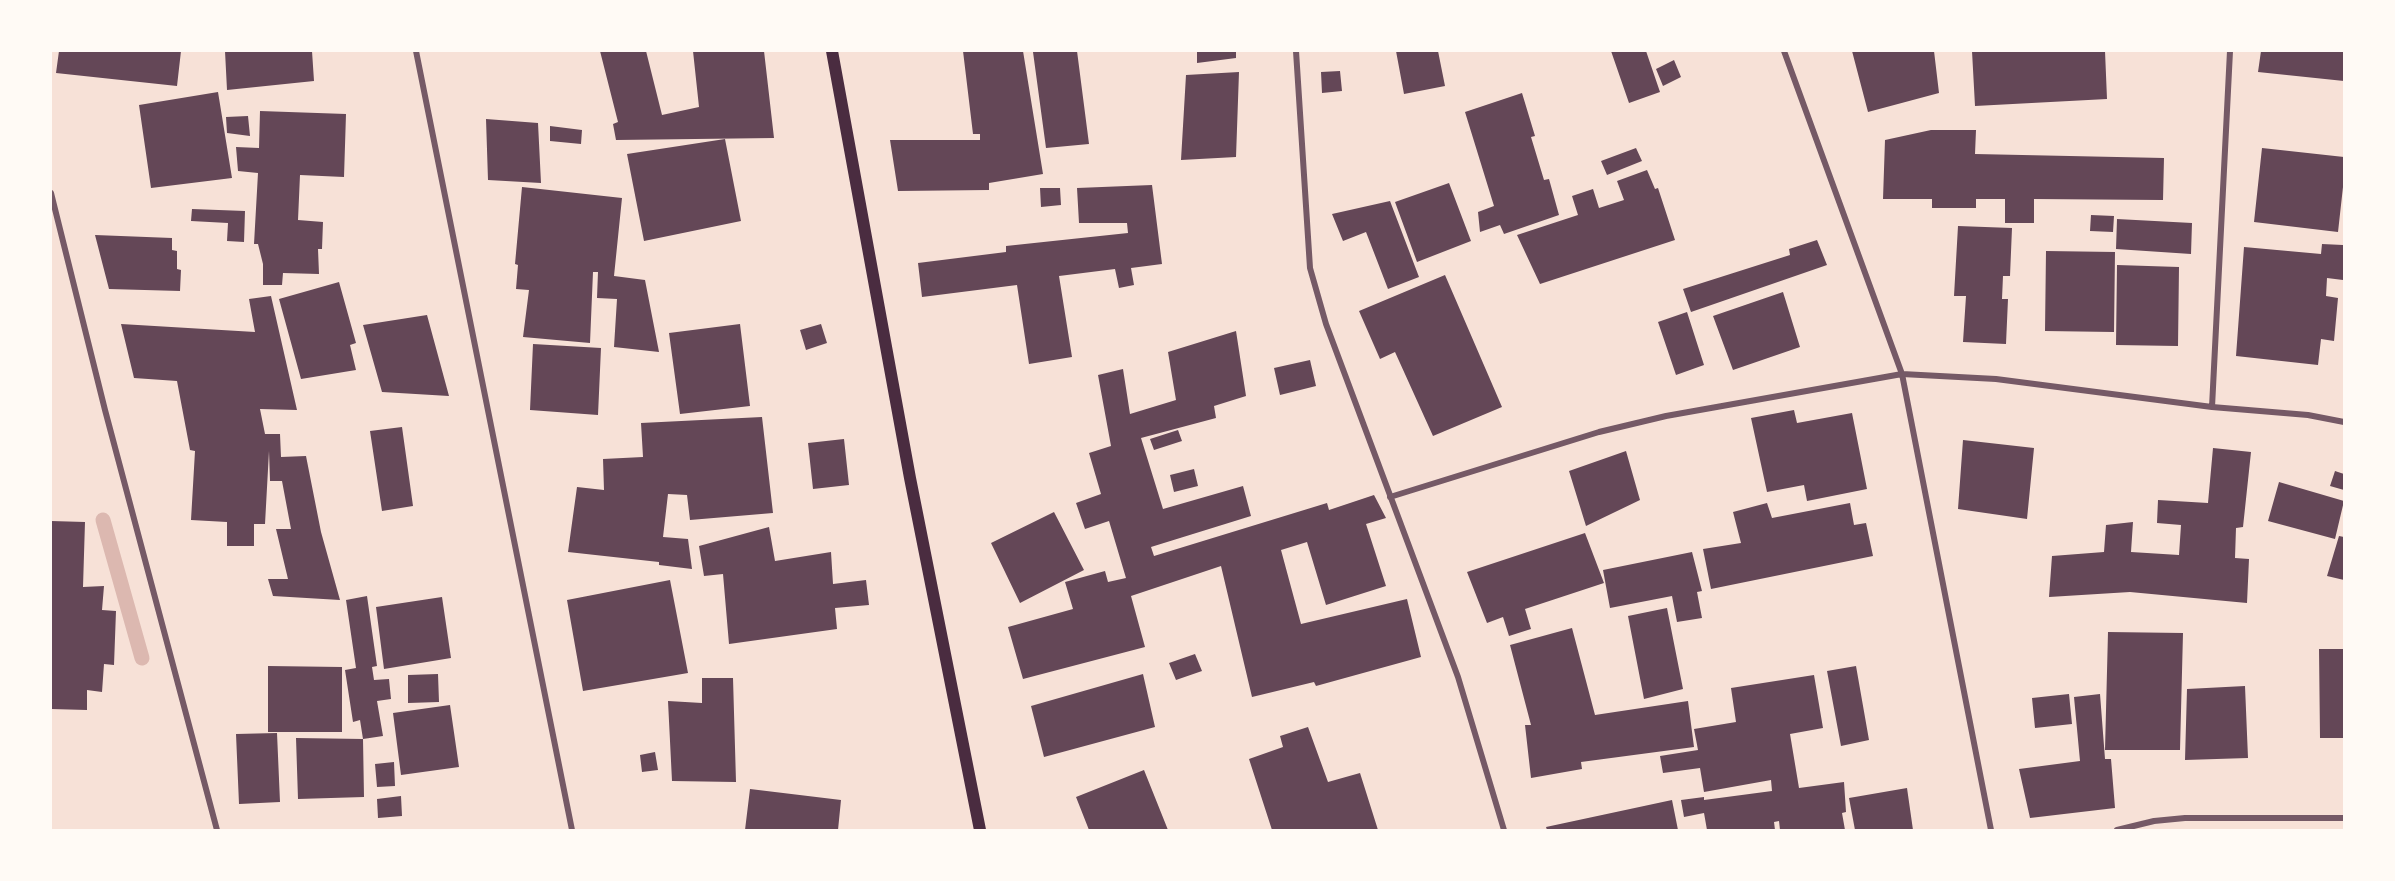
<!DOCTYPE html>
<style>
body{margin:0}
#map{position:relative;width:2395px;height:881px;overflow:hidden;background:#f7e1d7;font-family:"Libre Baskerville",serif}
canvas{display:block}
.frame{position:absolute;inset:0;border:52px solid #fffaf5;pointer-events:none}
</style>
<div id="map">
<canvas width="2395" height="881"></canvas>
<div class="frame"></div>
</div>
<script>
const ctx = document.querySelector('canvas').getContext('2d');
ctx.lineJoin = 'round';
const poly = rows => new Path2D(rows.map(r => 'M' + r).join(''));
function stroke(path, color, width, dash) { ctx.strokeStyle = color; ctx.lineWidth = width; ctx.lineCap = dash ? 'butt' : 'round'; ctx.setLineDash(dash || []); ctx.stroke(path); }
function paint(path, color) { ctx.fillStyle = color; ctx.fill(path, 'evenodd'); }
stroke(poly([
 [103,520,142,658]
]), '#dcb8b0', 15);
paint(poly([
 [59,51,181,51,177,86,56,73],
 [225,51,312,51,314,81,227,90],
 [600,51,646,51,662,115,699,107,693,51,764,51,774,138,616,140,613,124,618,122],
 [963,51,1023,51,1043,174,989,183,989,190,898,191,890,140,980,140,980,134,973,134],
 [1041,51,1077,51,1089,144,1046,148,1033,52],
 [1197,51,1236,51,1236,58,1197,63],
 [1396,51,1438,51,1445,86,1404,94],
 [1611,51,1646,51,1660,92,1629,103],
 [1852,51,1934,51,1939,93,1868,112],
 [1972,51,2105,51,2107,99,1975,106],
 [2261,51,2344,51,2344,81,2258,72],
 [1674,60,1681,77,1663,86,1656,69],
 [1340,71,1342,91,1322,93,1321,72],
 [1239,72,1236,157,1181,160,1186,75],
 [218,92,232,178,151,188,139,105],
 [1522,93,1535,136,1531,137,1544,180,1549,179,1559,215,1504,234,1500,225,1480,232,1478,212,1494,206,1465,112],
 [260,111,346,114,344,177,300,175,298,220,323,222,322,249,318,249,319,274,283,273,282,285,263,285,263,264,258,244,254,244,258,173,238,171,236,147,259,148],
 [248,116,250,136,227,133,226,117],
 [486,119,538,123,541,183,488,180],
 [550,126,582,130,581,144,550,141],
 [1931,130,1976,130,1975,154,2164,158,2163,200,2034,199,2034,223,2005,223,2005,199,1976,199,1976,208,1932,208,1932,199,1883,199,1885,140],
 [725,139,741,221,644,241,627,154],
 [1636,148,1642,161,1607,175,1601,161],
 [2262,148,2344,157,2344,178,2338,232,2254,222],
 [1647,170,1655,189,1658,188,1675,240,1540,284,1517,235,1578,215,1572,196,1593,189,1599,208,1624,200,1617,181],
 [1449,183,1471,241,1417,262,1395,202],
 [1152,185,1162,264,1131,268,1134,285,1119,288,1115,269,1059,276,1072,357,1029,364,1017,285,922,297,918,263,1006,252,1006,246,1128,233,1127,223,1079,223,1077,188],
 [522,187,622,198,614,276,645,280,659,352,614,347,617,299,597,298,598,272,593,272,590,343,523,337,529,290,516,289,518,265,515,264],
 [1040,188,1060,188,1061,205,1041,207],
 [1390,201,1419,277,1388,289,1366,232,1343,241,1332,214],
 [192,209,245,211,244,242,227,241,228,223,191,221],
 [2091,215,2114,216,2113,232,2090,231],
 [2117,219,2192,223,2191,254,2116,249],
 [1958,226,2012,228,2010,276,2003,276,2002,299,2008,299,2006,344,1963,342,1966,296,1954,296],
 [95,235,172,238,172,250,177,251,177,269,181,270,180,291,109,289],
 [1817,240,1827,265,1691,312,1683,289,1790,255,1789,249],
 [2322,244,2343,245,2343,280,2327,278,2326,296,2338,298,2334,341,2321,339,2318,365,2236,356,2244,247,2321,254],
 [2046,251,2115,252,2114,332,2045,331],
 [2117,265,2179,267,2178,346,2116,345],
 [1445,275,1502,407,1433,436,1395,352,1380,359,1359,311],
 [339,282,356,343,350,345,356,370,301,379,279,299],
 [1783,292,1800,347,1733,370,1713,316],
 [271,296,297,410,260,409,265,434,280,434,281,457,306,456,321,532,340,600,273,596,268,579,288,579,276,529,291,529,282,481,270,481,269,451,265,524,254,524,254,546,227,546,227,522,191,520,195,451,190,450,177,381,134,378,121,324,255,332,249,299],
 [1687,312,1704,365,1676,375,1658,322],
 [427,315,449,396,382,392,363,325],
 [740,324,750,406,680,414,669,333],
 [821,324,827,343,806,350,800,330],
 [1236,331,1246,396,1214,406,1216,418,1141,438,1163,509,1243,486,1251,516,1151,547,1154,556,1327,503,1329,510,1374,495,1386,518,1366,524,1386,586,1326,605,1307,542,1281,550,1301,624,1407,599,1421,657,1316,686,1314,682,1252,697,1221,566,1131,596,1145,647,1023,679,1008,627,1073,609,1065,582,1105,571,1108,582,1126,578,1109,521,1085,529,1076,503,1101,494,1089,453,1111,446,1098,375,1123,369,1130,414,1176,400,1168,352],
 [533,344,601,348,598,415,530,410],
 [1310,360,1316,386,1280,395,1274,368],
 [1794,410,1797,423,1852,413,1867,489,1807,501,1804,485,1767,492,1751,418],
 [762,417,773,513,690,520,687,495,668,494,663,537,688,539,692,569,659,565,659,562,568,552,577,487,604,490,603,459,643,457,641,423],
 [402,427,413,506,382,511,370,431],
 [1178,430,1182,441,1154,450,1150,439],
 [844,439,849,485,813,489,808,443],
 [1963,440,2034,448,2027,519,1958,509],
 [2213,448,2251,452,2243,527,2236,528,2235,558,2249,559,2247,603,2130,592,2049,597,2052,556,2104,552,2106,525,2133,522,2131,552,2179,555,2181,525,2157,523,2158,500,2208,503],
 [1626,451,1640,500,1586,526,1569,471],
 [1194,469,1198,486,1174,492,1170,475],
 [2335,471,2344,474,2344,490,2330,486],
 [2279,482,2344,501,2335,539,2268,521],
 [1767,503,1772,518,1850,503,1854,525,1866,523,1873,556,1711,589,1703,549,1741,543,1733,512],
 [1054,512,1084,570,1020,603,991,543],
 [51,521,85,522,83,587,104,586,102,610,116,611,114,665,104,664,102,692,87,690,87,710,51,709],
 [769,527,775,561,831,552,833,584,866,580,869,605,835,608,837,629,729,644,723,574,704,576,699,546],
 [1585,533,1604,583,1525,609,1531,629,1509,636,1503,617,1487,623,1467,572],
 [2339,536,2344,537,2344,580,2327,576],
 [1692,552,1702,591,1697,592,1702,618,1677,622,1672,596,1610,608,1603,570],
 [670,580,688,673,583,691,567,600],
 [367,596,377,666,372,667,374,680,389,679,391,699,377,701,383,736,363,739,360,720,353,722,345,670,356,668,346,600],
 [442,597,451,658,384,669,376,607],
 [1667,608,1683,689,1644,699,1628,616],
 [1572,628,1595,715,1688,701,1694,747,1581,762,1582,769,1531,778,1525,725,1531,725,1510,645],
 [2108,632,2183,633,2180,750,2105,750],
 [2319,649,2344,649,2344,738,2320,738],
 [1195,654,1202,671,1176,680,1169,663],
 [268,666,342,667,342,732,268,732],
 [1856,666,1869,740,1841,746,1827,671],
 [438,674,439,702,408,703,408,675],
 [1143,674,1155,727,1044,757,1031,706],
 [1814,675,1823,728,1790,734,1799,788,1844,782,1846,812,1842,813,1845,830,1780,830,1779,821,1774,822,1775,830,1707,830,1704,813,1684,817,1681,800,1704,797,1704,800,1772,791,1771,780,1704,792,1700,768,1663,773,1660,756,1698,750,1694,729,1736,722,1731,688],
 [702,678,733,678,736,782,672,781,668,701,702,703],
 [2245,686,2248,758,2185,760,2187,689],
 [2069,694,2072,724,2035,728,2032,698],
 [2100,694,2105,759,2111,759,2115,808,2030,818,2019,769,2080,761,2074,697],
 [450,705,459,767,401,775,393,713],
 [1308,727,1328,782,1360,773,1378,830,1272,830,1249,759,1283,747,1280,736],
 [277,733,280,802,239,804,236,734],
 [296,738,363,739,364,797,298,799],
 [655,752,658,770,642,772,640,755],
 [394,762,395,786,377,787,375,764],
 [1144,770,1168,830,1089,830,1076,797],
 [1907,788,1913,830,1855,830,1849,798],
 [750,789,841,800,838,830,745,830],
 [401,796,402,816,378,818,377,799],
 [1672,800,1678,830,1547,830,1546,827]
]), '#644757');
stroke(poly([
 [416,51,572,830],
 [1296,51,1310,268,1326,324,1458,677,1504,830],
 [1784,51,1902,374,1991,830],
 [51,193,105,410,217,830],
 [2212,407,2230,51],
 [1390,497,1599,432,1666,416,1902,374,1996,379,2212,407,2308,415,2344,422],
 [2117,830,2154,821,2185,818,2344,818]
]), '#755966', 6);
stroke(poly([
 [832,51,910,478,980,830]
]), '#4a2c40', 12);
</script>
